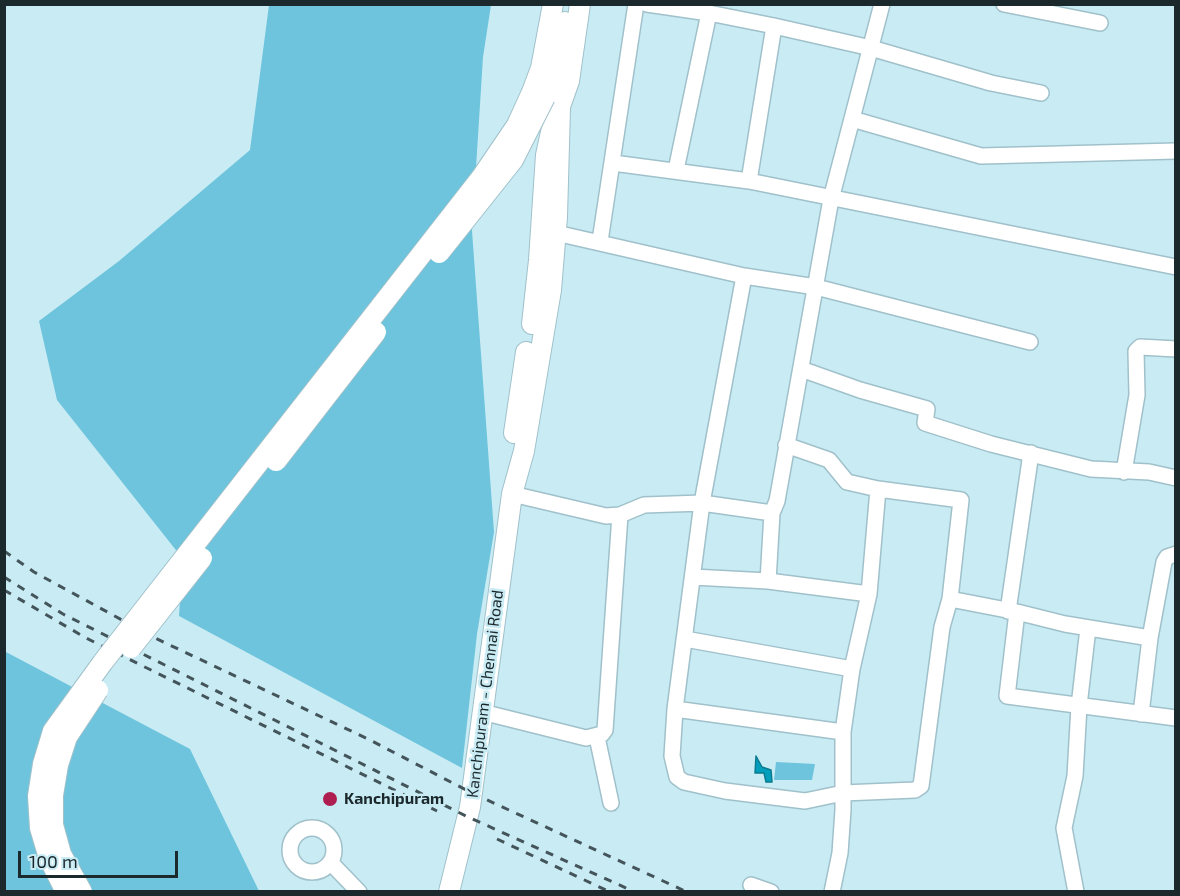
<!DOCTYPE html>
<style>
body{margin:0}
#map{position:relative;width:1180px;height:896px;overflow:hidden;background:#c9ebf4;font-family:"Exo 2",sans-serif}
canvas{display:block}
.frame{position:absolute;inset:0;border:6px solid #1b282c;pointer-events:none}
.scale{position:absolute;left:18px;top:851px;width:160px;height:27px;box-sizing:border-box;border:3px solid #1b282c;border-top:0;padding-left:8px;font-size:18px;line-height:21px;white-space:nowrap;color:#1b282c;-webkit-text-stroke:4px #c9ebf4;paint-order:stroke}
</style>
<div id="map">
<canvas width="1180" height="896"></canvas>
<div class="frame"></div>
<div class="scale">100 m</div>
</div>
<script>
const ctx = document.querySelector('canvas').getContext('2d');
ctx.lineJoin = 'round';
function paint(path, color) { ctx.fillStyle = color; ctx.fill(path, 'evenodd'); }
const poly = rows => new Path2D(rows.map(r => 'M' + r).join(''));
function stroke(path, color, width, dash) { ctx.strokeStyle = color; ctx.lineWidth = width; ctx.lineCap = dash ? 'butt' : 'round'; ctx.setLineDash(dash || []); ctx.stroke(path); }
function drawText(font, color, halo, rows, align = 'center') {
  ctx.font = font + ' "Exo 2",sans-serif'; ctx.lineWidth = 5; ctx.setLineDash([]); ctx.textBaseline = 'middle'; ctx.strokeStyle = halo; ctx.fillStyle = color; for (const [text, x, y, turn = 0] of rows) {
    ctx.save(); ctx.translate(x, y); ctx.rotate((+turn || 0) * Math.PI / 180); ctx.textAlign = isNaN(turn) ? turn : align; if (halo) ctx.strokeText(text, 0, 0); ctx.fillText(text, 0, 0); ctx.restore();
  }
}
paint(poly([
 [269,5,491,5,483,57,472,231,494,532,477,634,462,768,179,616,183,559,57,400,39,321,119,261,250,150],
 [4,651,190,749,259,891,5,891],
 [776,762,815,764,812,780,774,780]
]), '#6dc4dc');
const water = poly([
 [756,756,762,767,771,770,772,782,766,782,764,773,755,773,756,756]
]);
paint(water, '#039ebb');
stroke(water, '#0a7b90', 1.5);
const minor = poly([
 [647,4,709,13,774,26,871,48,991,83,1041,93],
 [1004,4,1100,23],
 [852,119,981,156,1176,151],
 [613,163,749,181,1176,267],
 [676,170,709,13],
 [749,181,774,26],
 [556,233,744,276,816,287,1030,342],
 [600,241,636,4],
 [744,276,702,503,675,709,843,732,852,669,869,594,878,489,961,500,950,599,1017,612,1007,696,1176,718],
 [801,369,860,390,927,409,925,423,991,444,1091,469,1149,472,1176,478],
 [786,445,829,460,847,482,878,489],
 [1124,472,1137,395,1136,351,1140,347,1176,349],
 [512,494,606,516,620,515,644,505,702,503,772,513,777,501,831,199,882,4],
 [693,577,768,581,869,594],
 [768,581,772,513],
 [1008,611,1031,453],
 [1017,612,1065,624,1150,638],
 [685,639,852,669],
 [675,709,672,756,677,777,684,782,725,791,805,801,843,793,915,790,921,786,942,627,950,599],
 [482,712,586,738,602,734,605,730,620,515],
 [1141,714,1150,638,1164,562,1167,557,1176,554],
 [597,737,611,803],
 '290 850a22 22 0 1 1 44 0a22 22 0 1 1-44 0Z',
 [331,863,359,892],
 [751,885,771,892],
 [832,892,840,853,843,810,843,732],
 [1076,892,1064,828,1075,776,1079,706,1088,628]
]);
const major = poly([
 [532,92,541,68,553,4],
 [545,97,557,66,565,22],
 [532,324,539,260,546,155,551,132,569,81,580,4],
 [514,433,526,352],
 [449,892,470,807,512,494,524,451,551,290,557,217,560,108]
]);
stroke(minor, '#a0c1ca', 18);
stroke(major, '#a0c1ca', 22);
stroke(minor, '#fff', 15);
stroke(major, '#fff', 20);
stroke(poly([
 [4,551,34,572,155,638,368,739,472,793,687,892],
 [4,577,63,614,468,817,635,892],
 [4,590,86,638,437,811],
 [497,839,610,892]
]), '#43555a', 3, [8, 8]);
const majorBridge = poly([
 [439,253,513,160,545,97],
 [276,461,376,332],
 [131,648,202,558],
 [66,892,49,858,40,828,38,796,43,764,53,731,103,662,481,178,517,125,532,92],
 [82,892,61,854,53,825,53,795,58,765,67,737,98,690]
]);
stroke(majorBridge, '#a0c1ca', 22, []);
stroke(majorBridge, '#fff', 20);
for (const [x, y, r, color] of [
 [330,799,8,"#af1e51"]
]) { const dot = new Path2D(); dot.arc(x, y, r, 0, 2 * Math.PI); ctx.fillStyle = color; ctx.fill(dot); stroke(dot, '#c9ebf4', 2); }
drawText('16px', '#1b282c', '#c9ebf4', [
 ["Kanchipuram - Chennai Road",485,694,-83]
]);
drawText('bold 16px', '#1b282c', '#c9ebf4', [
 ["Kanchipuram",344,799]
], 'left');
</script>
